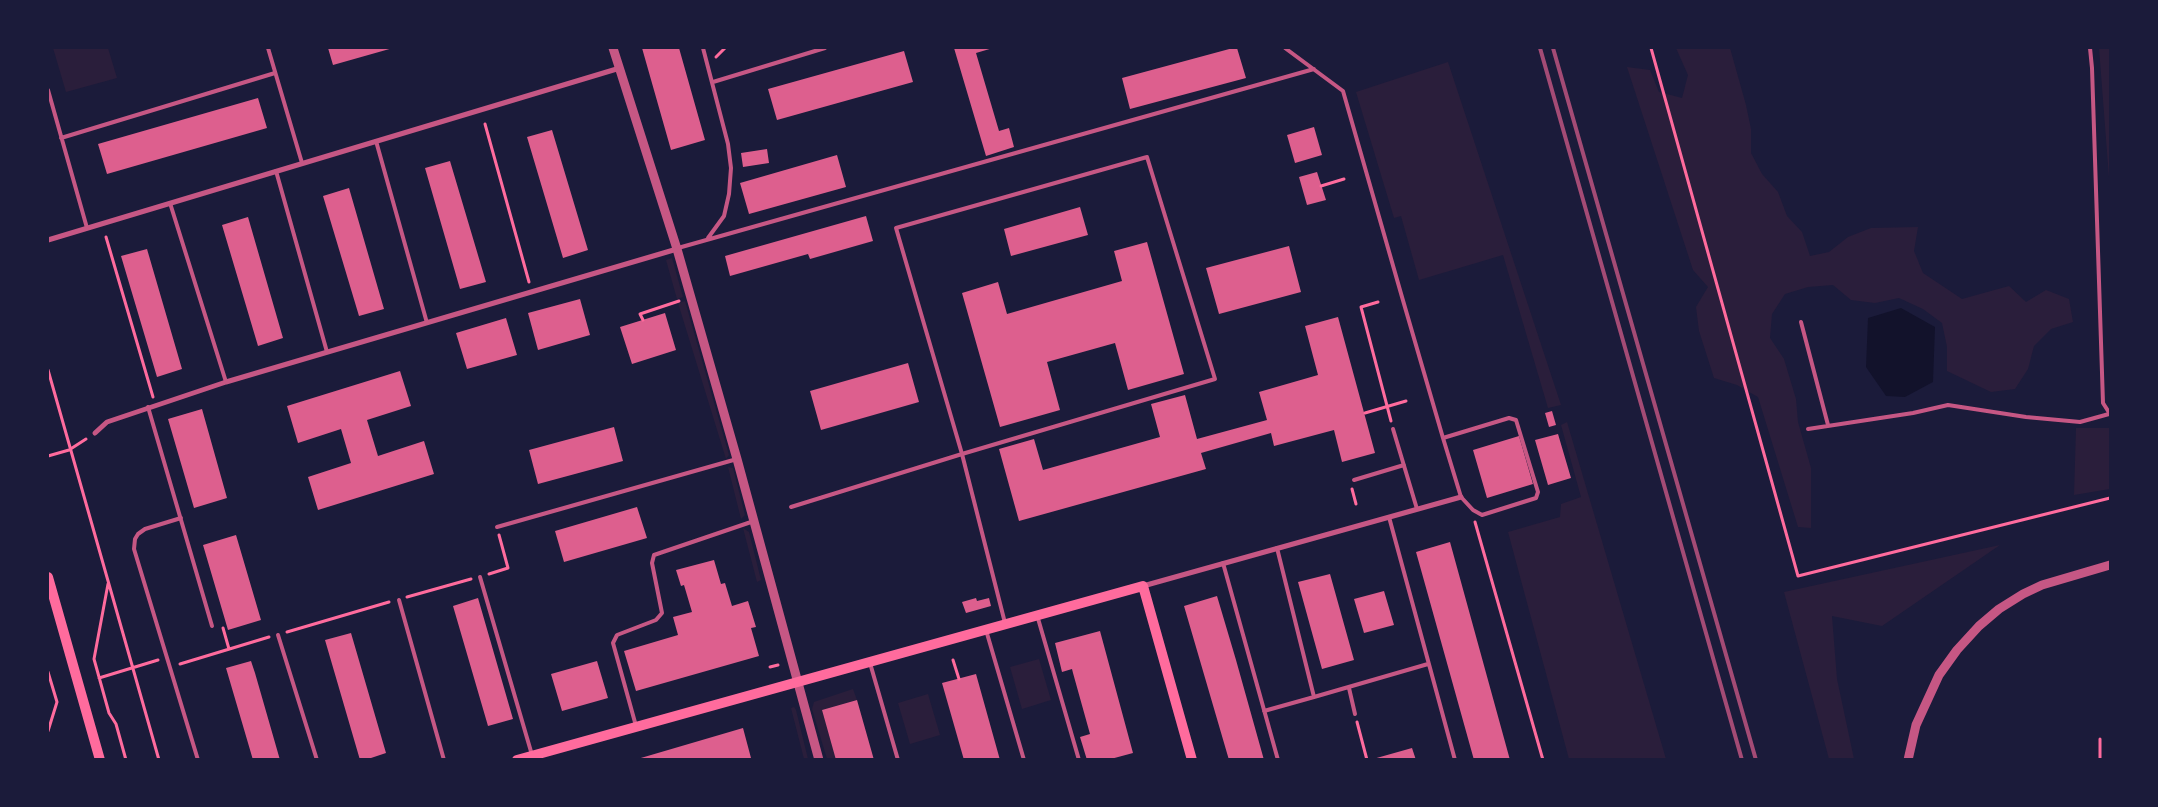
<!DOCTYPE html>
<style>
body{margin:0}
#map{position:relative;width:2158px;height:807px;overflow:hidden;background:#1b1b3a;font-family:"Crimson Pro",serif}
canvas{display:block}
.frame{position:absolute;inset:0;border:49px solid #1b1b3a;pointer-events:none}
</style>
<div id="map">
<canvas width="2158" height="807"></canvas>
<div class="frame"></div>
</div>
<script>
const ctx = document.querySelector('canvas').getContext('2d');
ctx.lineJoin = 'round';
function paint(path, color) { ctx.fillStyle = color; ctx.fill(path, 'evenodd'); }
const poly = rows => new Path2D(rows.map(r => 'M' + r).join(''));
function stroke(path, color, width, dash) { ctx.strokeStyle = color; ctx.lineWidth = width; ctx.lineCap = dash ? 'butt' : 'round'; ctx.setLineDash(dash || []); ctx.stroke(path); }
paint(poly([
 [53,48,108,48,117,78,66,92],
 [1676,48,1730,48,1746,105,1751,129,1751,153,1762,174,1778,192,1787,216,1802,232,1810,256,1829,252,1848,237,1871,228,1918,227,1914,251,1923,273,1962,299,2009,286,2026,302,2046,290,2069,299,2073,322,2051,329,2034,346,2028,369,2015,389,1991,392,1947,371,1947,347,1942,323,1923,309,1899,298,1875,303,1851,300,1833,285,1808,287,1785,294,1772,314,1770,338,1784,359,1796,399,1798,422,1811,468,1811,528,1798,527,1758,397,1737,385,1714,378,1699,331,1696,307,1708,287,1693,270,1627,67,1650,70,1659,92,1682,98,1688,75],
 [2099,48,2110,48,2110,247,2109,178],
 [1448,62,1561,405,1548,408,1503,255,1419,280,1401,216,1394,218,1356,92],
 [672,258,683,297,677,299,666,260],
 [685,301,729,455,726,459,678,303],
 [1567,422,1666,759,1569,759,1508,532,1560,517,1561,504,1581,497,1561,425],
 [2076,428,2110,428,2110,489,2074,495],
 [728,467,733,468,745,515,741,519],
 [743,528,749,532,761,580,757,582],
 [2000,545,1882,626,1832,616,1837,679,1854,759,1829,759,1784,592],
 [1039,659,1051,700,1022,709,1010,667],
 [853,689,857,700,822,710,836,759,827,759,812,709,814,702],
 [928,694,940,735,910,744,898,703],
 [794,707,796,710,808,759,804,759,791,708]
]), '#2a1e3b');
paint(poly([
 [1901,308,1935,327,1933,382,1905,397,1886,396,1866,367,1868,318]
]), '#12122b');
paint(poly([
 [328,48,393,48,333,65],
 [642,48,679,48,705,140,671,150],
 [954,48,993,48,976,53,999,131,1009,128,1014,147,986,156],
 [1233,48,1237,48,1246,78,1130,109,1122,78],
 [904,51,913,82,777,120,768,89],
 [258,98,267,128,107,174,98,144],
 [1314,127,1322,155,1295,163,1287,135],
 [552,130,588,250,563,258,527,137],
 [767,149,769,163,743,167,741,153],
 [837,155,846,187,749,214,740,183],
 [450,161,486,282,460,289,425,168],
 [1317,172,1326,200,1307,205,1299,177],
 [349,188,384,309,359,316,323,196],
 [1080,207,1088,235,1011,256,1004,229],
 [866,216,873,241,810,259,808,254,730,276,725,256],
 [248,217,283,338,258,346,222,225],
 [1147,242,1184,374,1128,390,1115,343,1047,362,1060,410,1000,427,962,293,998,282,1007,314,1122,281,1114,251],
 [1289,246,1301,292,1219,314,1206,268],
 [147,249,182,369,157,377,121,256],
 [580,299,590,335,538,350,528,313],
 [665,313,676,350,632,364,620,327],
 [1338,317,1375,453,1342,462,1334,430,1274,446,1271,433,1201,453,1206,469,1019,521,999,449,1034,439,1043,470,1160,437,1151,404,1185,395,1197,439,1267,420,1259,392,1318,375,1305,326],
 [506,318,517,355,467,369,456,333],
 [908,363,919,402,821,430,810,391],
 [400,371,411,406,367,420,378,456,424,441,434,474,318,510,308,477,351,463,341,429,298,443,287,406],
 [202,409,227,498,194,508,168,419],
 [1552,411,1556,425,1549,427,1545,413],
 [614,427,623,461,538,484,529,450],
 [1558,434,1571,478,1548,485,1535,440],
 [1519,436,1533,484,1487,498,1473,450],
 [637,507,647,538,564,562,555,531],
 [236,535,261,620,228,630,203,545],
 [1450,542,1510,760,1474,760,1423,577,1416,552],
 [714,560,721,584,725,583,732,606,748,601,756,627,751,628,759,656,636,691,624,651,678,635,673,617,692,612,684,585,681,586,676,570],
 [1330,574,1354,660,1322,669,1298,582],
 [1384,591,1394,625,1364,633,1354,599],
 [1217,596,1236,660,1264,760,1229,760,1184,606],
 [478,598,513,719,488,726,453,606],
 [976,598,977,601,989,598,991,606,966,613,962,602],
 [1100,631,1133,753,1107,760,1087,760,1080,737,1090,734,1073,673,1072,669,1062,672,1055,643],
 [351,633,386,753,365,760,360,760,325,640],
 [251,661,255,673,280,760,253,760,226,668],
 [597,661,608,698,562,711,551,674],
 [976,674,1000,760,964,760,942,683],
 [857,700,874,760,836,760,822,710],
 [743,728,751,758,745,760,634,760],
 [1412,748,1416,760,1373,760,1373,759]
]), '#dd5f8e');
stroke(poly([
 [1651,48,1798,576,2110,498],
 [716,57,725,48],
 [485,124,529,282],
 [1321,186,1344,179],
 [106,237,153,397],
 [1378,302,1361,307,1391,421],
 [643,320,640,314,679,301],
 [48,370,159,760],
 [1365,413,1406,401],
 [48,456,69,450,86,439],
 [1352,489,1356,504],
 [1475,522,1543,760],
 [489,574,508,568,499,535],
 [108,584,94,659,109,713,116,724,126,760],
 [407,597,471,579],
 [223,628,229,649],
 [287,632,389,602],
 [953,660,959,679],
 [180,664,269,637],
 [770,667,778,665],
 [48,672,57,702,48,731],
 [99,678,158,660],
 [1357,722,1367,760],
 [2100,760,2100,739]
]), '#ff6b9d', 3);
stroke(poly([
 [268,48,302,163],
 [703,48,728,144,731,168,729,194,724,216,708,238],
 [1285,48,1343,91,1402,297,1443,438,1461,497,1473,510,1482,515,1536,498,1538,492,1516,420,1509,418,1443,438],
 [2090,48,2092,68,2103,403,2110,414],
 [713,82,825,48],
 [48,90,87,228],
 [61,138,275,73],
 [376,141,427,323],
 [1147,157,1215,379,962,454,896,228,1147,157],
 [276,171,327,352],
 [170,203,226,382],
 [678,248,1314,69],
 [1801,322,1828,425],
 [148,407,212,626],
 [1393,429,1417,509],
 [1808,429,1913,413,1948,405,2026,417,2080,422,2109,414],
 [1354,480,1404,465],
 [791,507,962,454,1005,623],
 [1389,517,1455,760],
 [181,518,145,529,138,534,135,539,134,549,198,760],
 [497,527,737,459],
 [1277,548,1314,697,1428,664],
 [1223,563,1278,760],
 [480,577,532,755],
 [399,600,444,760],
 [1037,615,1079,760],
 [986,630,1024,760],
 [278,635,317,760],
 [870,663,898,760],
 [1349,688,1355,714],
 [1264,711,1314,697],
 [636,726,613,643,617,635,656,620,662,613,652,563,654,555,754,521]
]), '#c65784', 4);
stroke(poly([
 [48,240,620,68],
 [95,433,107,422,226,382,677,249],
 [1143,586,1461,497]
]), '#c65784', 5);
stroke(poly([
 [613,48,677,249,737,459,819,760],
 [1908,760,1916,725,1939,675,1957,650,1979,626,1999,609,2023,594,2042,585,2110,565]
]), '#c65784', 9);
stroke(poly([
 [48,577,100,760],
 [517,760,1143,586,1192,760]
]), '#ff6b9d', 10);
stroke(poly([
 [1540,48,1742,760],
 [1553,48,1756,760]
]), '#a44b75', 4);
</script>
